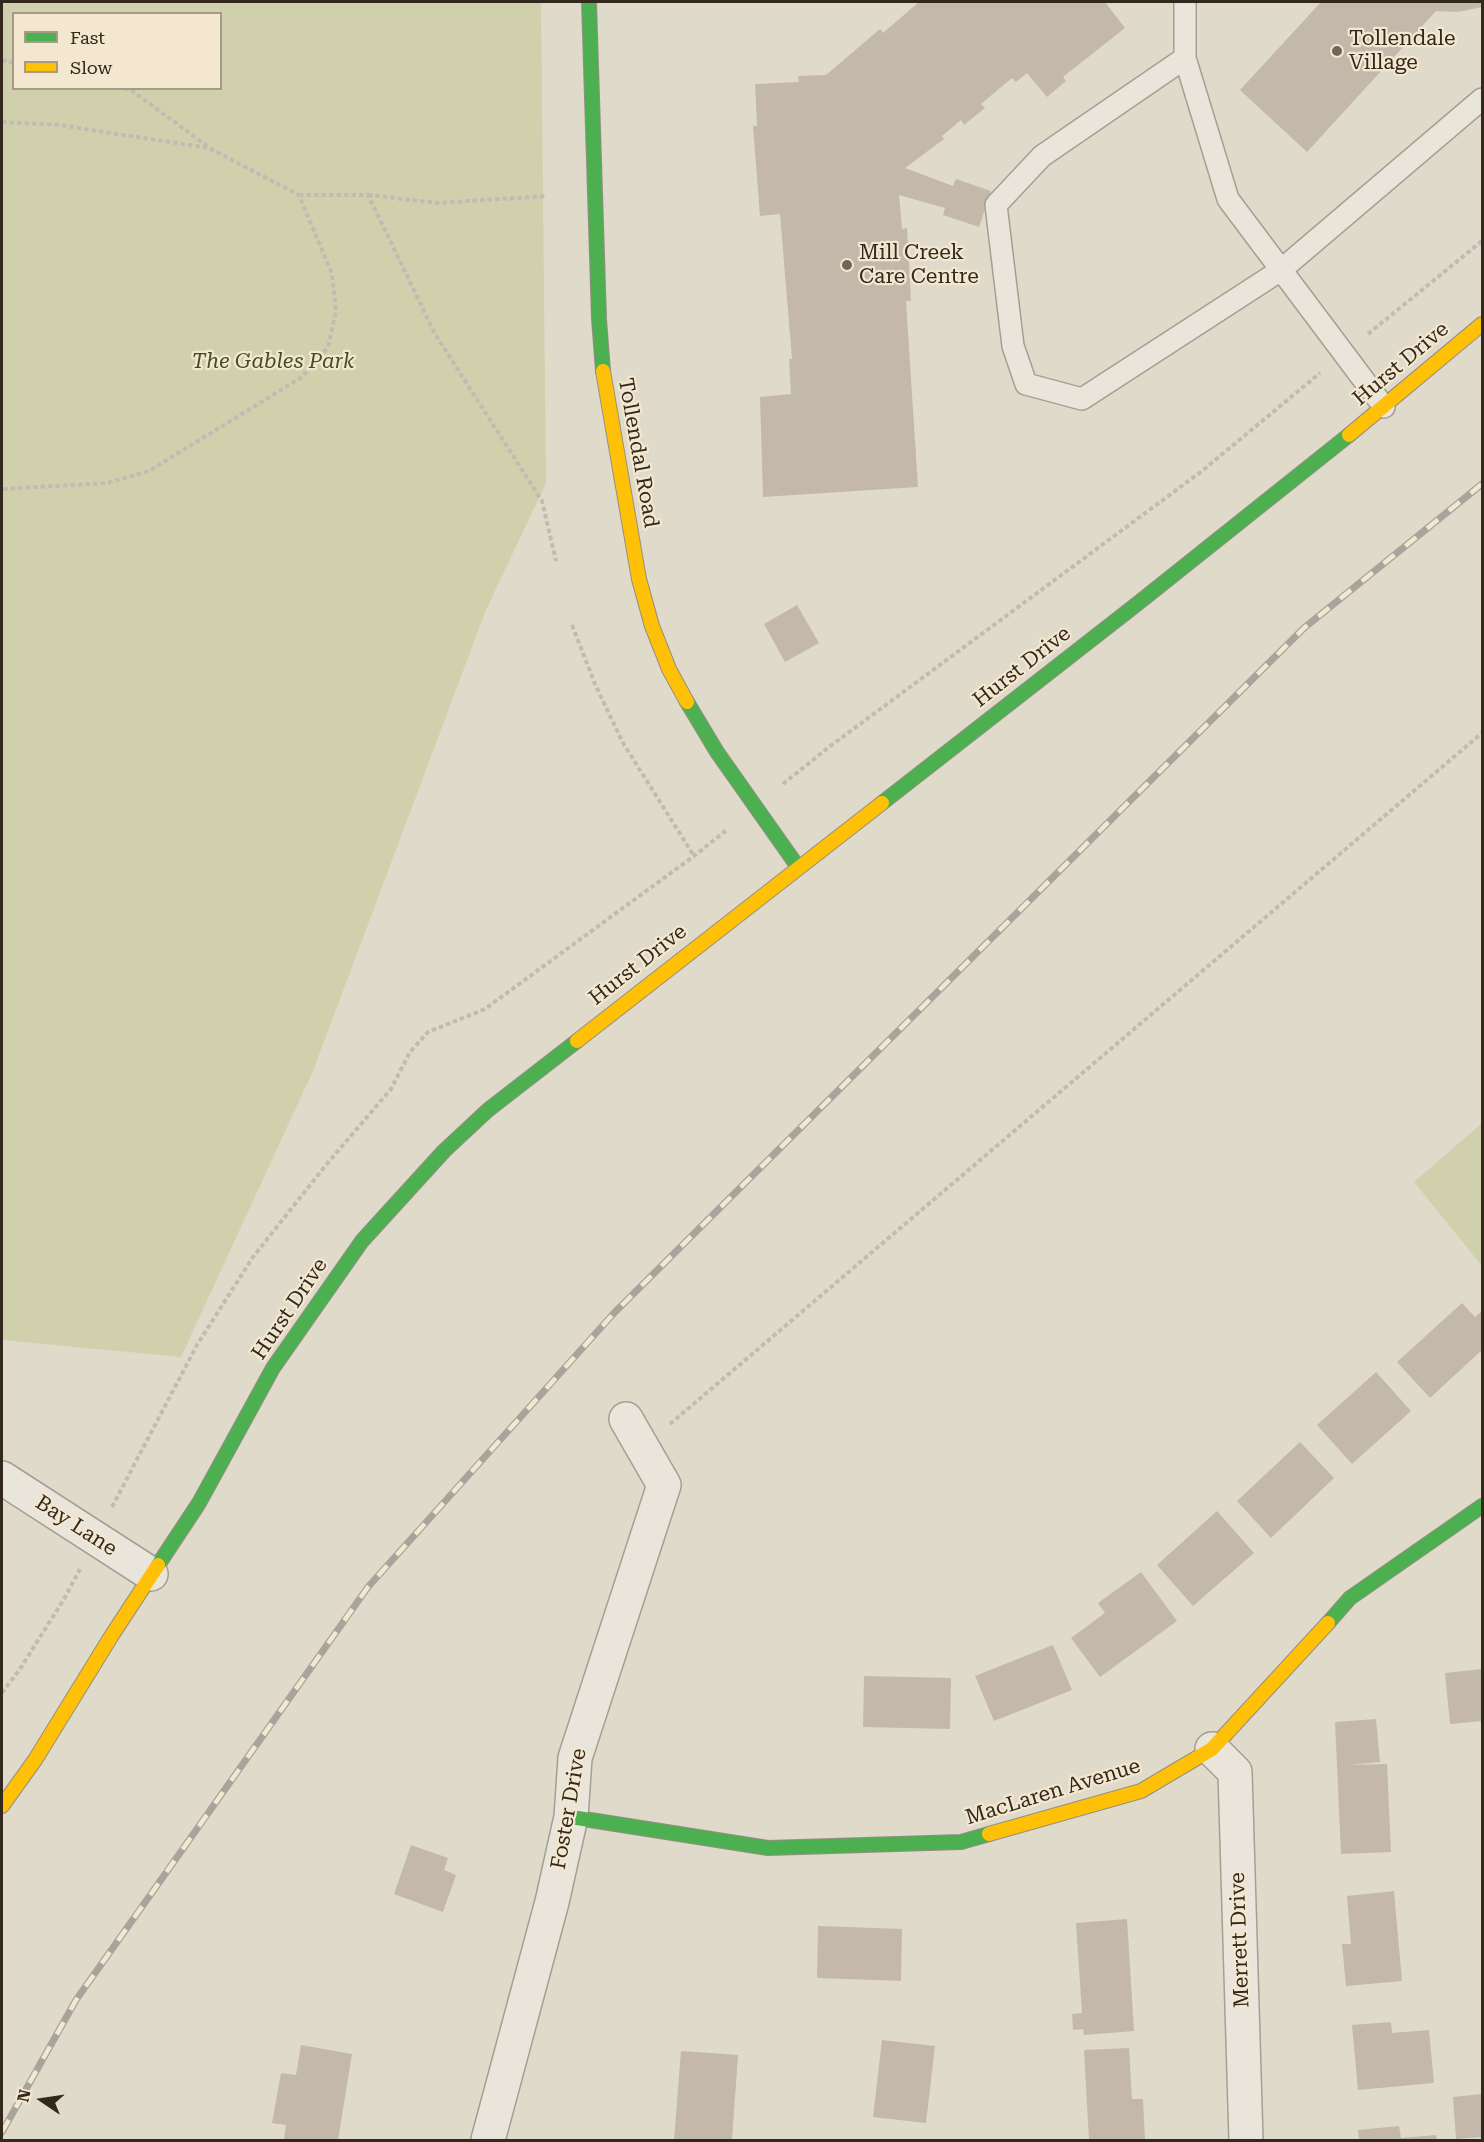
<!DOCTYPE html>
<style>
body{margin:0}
#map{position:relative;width:1484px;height:2142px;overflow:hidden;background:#e0daca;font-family:"Roboto Serif",serif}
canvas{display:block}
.frame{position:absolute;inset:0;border:3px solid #33281d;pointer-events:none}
.legend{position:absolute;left:12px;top:12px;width:210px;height:78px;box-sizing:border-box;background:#f3e8cf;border:2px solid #a69b88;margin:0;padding:8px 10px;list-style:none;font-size:18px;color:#33281d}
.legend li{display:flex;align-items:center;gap:12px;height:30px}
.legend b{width:30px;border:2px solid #a69b88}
.north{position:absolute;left:12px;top:2070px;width:60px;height:60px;-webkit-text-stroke:4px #f3e8cf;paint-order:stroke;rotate:283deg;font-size:16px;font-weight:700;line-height:24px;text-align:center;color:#33281d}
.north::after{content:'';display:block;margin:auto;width:21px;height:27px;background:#33281d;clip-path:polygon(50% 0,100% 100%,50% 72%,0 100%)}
</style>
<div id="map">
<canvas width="1484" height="2142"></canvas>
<div class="frame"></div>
<ul class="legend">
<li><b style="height:8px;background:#4caf50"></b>Fast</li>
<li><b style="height:8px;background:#ffc107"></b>Slow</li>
</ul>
<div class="north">N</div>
</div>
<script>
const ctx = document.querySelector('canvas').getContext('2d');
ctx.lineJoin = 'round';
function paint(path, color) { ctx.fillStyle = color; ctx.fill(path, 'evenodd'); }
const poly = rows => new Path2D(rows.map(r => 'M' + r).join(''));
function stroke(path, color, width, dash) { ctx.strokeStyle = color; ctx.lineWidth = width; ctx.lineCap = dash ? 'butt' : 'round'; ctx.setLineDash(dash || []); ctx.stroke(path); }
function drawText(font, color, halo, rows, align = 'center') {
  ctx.font = font + ' "Roboto Serif",serif'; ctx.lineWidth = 4.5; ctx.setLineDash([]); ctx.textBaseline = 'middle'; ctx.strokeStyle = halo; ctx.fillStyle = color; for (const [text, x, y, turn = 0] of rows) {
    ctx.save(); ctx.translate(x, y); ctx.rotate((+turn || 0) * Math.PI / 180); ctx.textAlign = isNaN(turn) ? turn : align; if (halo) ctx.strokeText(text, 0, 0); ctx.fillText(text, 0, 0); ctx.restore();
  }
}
paint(poly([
 [2,2,541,2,546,483,486,610,313,1071,181,1357,2,1340],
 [14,14,220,14,220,88,14,88],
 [1482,1123,1482,1266,1414,1182]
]), '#d0d0ad');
paint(poly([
 [919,2,1105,2,1125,28,1063,77,1066,81,1047,97,1027,73,1016,82,1012,78,981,104,985,108,964,125,961,120,942,136,944,139,905,168,953,186,956,179,991,191,979,227,943,215,945,208,899,195,902,229,907,228,911,301,906,301,918,487,763,497,760,397,791,394,789,359,792,359,780,214,760,216,753,126,757,126,755,84,799,82,798,76,826,75,880,29,883,33],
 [1321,2,1482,2,1482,7,1458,12,1436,11,1307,152,1240,90],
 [797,605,819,643,785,662,764,624],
 [1462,1303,1475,1317,1482,1311,1482,1350,1430,1398,1397,1362],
 [1376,1372,1411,1411,1352,1464,1317,1425],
 [1300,1442,1334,1478,1271,1538,1237,1501],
 [1217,1511,1254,1553,1193,1606,1157,1565],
 [1141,1572,1177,1621,1100,1677,1071,1638,1105,1613,1098,1603],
 [1053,1645,1072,1690,994,1721,975,1676],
 [1482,1669,1482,1721,1450,1724,1445,1673],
 [864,1676,951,1678,950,1729,863,1727],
 [1376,1719,1380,1762,1347,1765,1387,1764,1391,1852,1341,1854,1335,1722],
 [411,1845,448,1858,444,1870,456,1875,443,1912,394,1894],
 [1394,1891,1402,1981,1346,1986,1342,1944,1351,1944,1347,1896],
 [1127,1919,1134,2031,1084,2035,1083,2029,1073,2030,1072,2014,1082,2013,1076,1923],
 [818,1926,902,1929,901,1981,817,1978],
 [1391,2022,1392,2033,1429,2030,1434,2083,1358,2090,1352,2025],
 [882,2040,935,2046,926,2123,873,2117],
 [301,2045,352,2054,338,2140,284,2140,286,2125,272,2123,281,2073,296,2075],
 [1129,2048,1132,2099,1143,2099,1145,2140,1089,2140,1084,2050],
 [681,2051,738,2055,732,2140,674,2140],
 [1482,2094,1482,2137,1456,2139,1453,2097],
 [1399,2126,1401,2138,1436,2135,1437,2140,1359,2140,1358,2130]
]), '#c4b8ab');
const lane = poly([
 [1185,2,1185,58,1228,199,1384,407],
 [1185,58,1042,156,996,205,1013,346,1026,384,1082,399,1281,270,1482,99]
]);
const street = poly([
 [2,1478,151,1574],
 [1212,1749,1235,1772,1246,2140],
 [488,2140,552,1902,571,1817,575,1758,664,1485,626,1419]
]);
const fast = poly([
 [589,2,599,319,603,371],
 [687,702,717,752,798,867],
 [882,803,1137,604,1349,435],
 [158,1565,199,1503,273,1368,362,1241,444,1151,488,1110,577,1041],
 [1328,1623,1350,1598,1482,1506],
 [571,1817,768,1848,961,1842,989,1834]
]);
const slow = poly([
 [603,371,639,579,652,626,669,669,687,702],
 [1349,435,1482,324],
 [577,1041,882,803],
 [2,1806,35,1760,112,1635,158,1565],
 [989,1834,1141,1791,1212,1749,1328,1623]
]);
stroke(lane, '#a59f93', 24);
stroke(street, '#a59f93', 36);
stroke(fast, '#958e84', 16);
stroke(slow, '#958e84', 16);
stroke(poly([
 [2,60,14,63],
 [124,88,131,90,207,146],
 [2,122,59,125,209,148,299,195,332,274,336,311,328,347,302,377,149,471,107,483,2,489],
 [299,195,368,195,435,334,542,501,556,561],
 [368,195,438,203,547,196],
 [1368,334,1482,241],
 [572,625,595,684,623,743,694,856],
 [783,784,829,747,1202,471,1320,373],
 [670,1424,1482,733],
 [112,1507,197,1345,253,1257,326,1165,391,1089,410,1052,428,1032,485,1009,694,856,728,829],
 [2,1693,20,1669,64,1599,80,1569]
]), '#c1bbb2', 4, [4.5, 3]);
stroke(lane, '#e9e5db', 21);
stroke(street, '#e9e5db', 33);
stroke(fast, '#4caf50', 14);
stroke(slow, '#ffc107', 14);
const rail = poly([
 [2,2132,76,2000,368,1587,614,1313,1304,628,1482,484]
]);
stroke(rail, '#a8a49c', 7);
stroke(rail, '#f3e8cf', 4.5, [14]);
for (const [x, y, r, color] of [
 [1337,51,6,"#70665a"],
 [847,265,6,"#70665a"]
]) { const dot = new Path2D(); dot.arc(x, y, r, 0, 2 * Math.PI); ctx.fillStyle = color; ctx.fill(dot); stroke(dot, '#f3e8cf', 2); }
drawText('21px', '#33281d', '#f3e8cf', [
 ["Tollendale",1349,39],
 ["Village",1349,63],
 ["Mill Creek",859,253],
 ["Care Centre",859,277]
], 'left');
drawText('italic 21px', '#444e25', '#f3e8cf', [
 ["The Gables Park",273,362]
]);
drawText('21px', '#33281d', '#f3e8cf', [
 ["Hurst Drive",1401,364,-40],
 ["Tollendal Road",638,453,80],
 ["Hurst Drive",1022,667,-38],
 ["Hurst Drive",638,965,-38],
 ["Hurst Drive",290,1309,-56],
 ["Bay Lane",76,1526,33],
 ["MacLaren Avenue",1053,1792,-17],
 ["Foster Drive",569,1809,-80],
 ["Merrett Drive",1240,1940,-92]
]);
</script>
